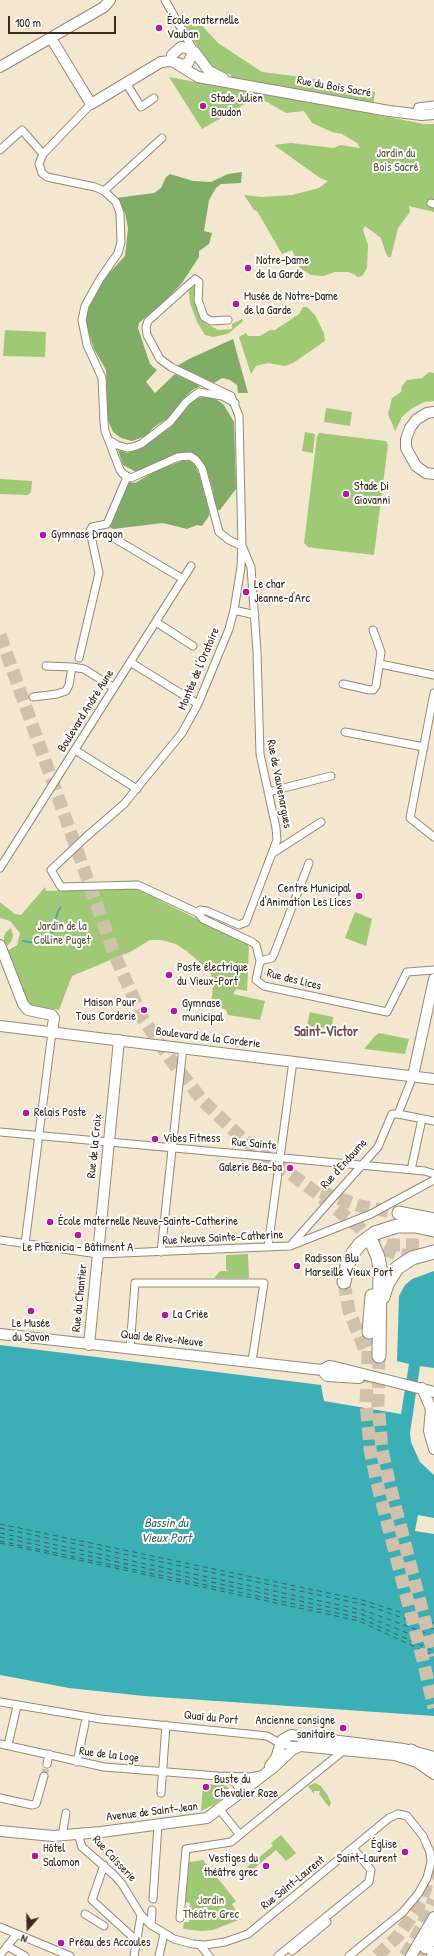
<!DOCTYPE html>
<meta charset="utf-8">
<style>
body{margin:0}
#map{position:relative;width:434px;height:1956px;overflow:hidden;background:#f4e7d0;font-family:"Patrick Hand",sans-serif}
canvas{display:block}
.north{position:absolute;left:8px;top:1908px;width:40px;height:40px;-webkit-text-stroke:3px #fff;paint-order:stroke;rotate:200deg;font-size:11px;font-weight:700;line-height:16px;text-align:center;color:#3b2a1e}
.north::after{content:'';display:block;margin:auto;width:14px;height:18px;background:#3b2a1e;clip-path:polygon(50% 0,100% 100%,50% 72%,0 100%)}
.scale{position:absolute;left:8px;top:16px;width:108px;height:18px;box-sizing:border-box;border:2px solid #3b2a1e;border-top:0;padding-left:5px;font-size:12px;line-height:14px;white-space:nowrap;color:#3b2a1e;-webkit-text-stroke:3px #fff;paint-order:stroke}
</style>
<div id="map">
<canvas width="434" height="1956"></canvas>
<div class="north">N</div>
<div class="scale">100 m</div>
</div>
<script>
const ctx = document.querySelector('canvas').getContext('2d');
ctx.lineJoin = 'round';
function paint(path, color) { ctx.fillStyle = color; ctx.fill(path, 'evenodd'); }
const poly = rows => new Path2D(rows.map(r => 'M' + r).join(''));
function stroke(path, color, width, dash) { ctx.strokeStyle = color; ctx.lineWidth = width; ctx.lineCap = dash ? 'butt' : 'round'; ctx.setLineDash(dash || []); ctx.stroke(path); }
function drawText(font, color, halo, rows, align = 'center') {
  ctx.font = font + ' "Patrick Hand",sans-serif'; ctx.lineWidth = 4; ctx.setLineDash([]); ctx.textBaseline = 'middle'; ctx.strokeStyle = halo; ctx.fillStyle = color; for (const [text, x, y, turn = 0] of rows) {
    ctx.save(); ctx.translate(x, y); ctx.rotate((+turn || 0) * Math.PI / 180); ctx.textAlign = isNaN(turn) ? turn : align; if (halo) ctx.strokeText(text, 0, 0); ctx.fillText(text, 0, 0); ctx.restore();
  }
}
paint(poly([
 [196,19,218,43,262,72,302,77,375,92,372,114,424,124,434,124,434,212,409,206,410,212,398,228,391,257,388,257,385,251,381,238,365,226,363,230,368,245,367,268,362,276,357,277,356,275,348,272,335,272,323,276,311,275,300,268,292,250,282,254,257,211,254,210,244,195,262,197,292,195,319,188,328,181,320,178,274,145,291,143,334,148,340,145,360,148,357,143,342,134,332,132,312,123,304,111,286,113,267,102,261,101,245,104,202,129,169,77,228,88,231,75,214,68,207,62,185,26],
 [192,285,195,285,194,300,198,312,200,319,206,324,219,330,232,329,232,324,242,319,243,321,228,334,213,337,205,335,197,322,190,303,189,292],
 [303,307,307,307,315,315,324,333,325,341,293,363,285,366,268,363,256,366,251,374,239,337,246,333,248,336,260,336,270,330,275,330,299,314],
 [5,330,46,332,45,357,3,356],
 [429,372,434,373,434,401,424,402,411,409,402,417,395,431,388,414,392,398,401,392,402,386,407,380,422,378],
 [326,408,352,412,350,426,324,422],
 [305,432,315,434,313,453,302,451],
 [319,433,386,441,388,445,374,555,314,548,308,547,304,543,317,436],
 [0,479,32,481,31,492,28,495,0,494],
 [45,887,46,891,135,888,247,944,249,947,247,991,236,989,233,994,265,1001,260,1020,228,1015,226,1010,211,1003,213,988,211,973,207,969,188,952,176,944,161,940,150,940,132,951,72,976,59,1010,30,1006,26,1002,7,951,17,945,20,933,10,921,0,918,0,902,15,914,21,915],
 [355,912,372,919,366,946,345,938],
 [11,928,13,936,11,942,7,946,4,941,4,936,6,932],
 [310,1012,333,1017,332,1029,307,1026],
 [379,1033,409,1039,405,1054,364,1049,375,1036],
 [248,1254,249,1278,214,1278,220,1271,228,1271,226,1269,226,1255],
 [315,1783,321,1786,328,1796,331,1803,329,1807,319,1794,320,1791,314,1791,314,1794,308,1786],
 [203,1784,224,1785,228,1787,229,1791,226,1795,215,1804,201,1811],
 [281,1835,296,1853,286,1861,276,1850,251,1871,247,1867,273,1846,271,1843],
 [203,1860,236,1901,232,1904,241,1919,213,1930,202,1931,183,1929,184,1922,189,1922,190,1903,185,1902,189,1862]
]), '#9fc975');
paint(poly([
 [242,172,241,183,221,184,216,188,209,200,204,231,212,233,209,244,199,251,199,257,182,283,166,300,139,323,138,328,150,364,157,370,146,382,155,393,175,374,201,386,194,389,187,395,173,415,154,427,146,436,132,441,121,438,113,432,108,420,106,370,94,349,85,322,86,313,101,282,125,256,128,228,125,213,116,198,154,193,161,188,166,177,170,174,193,181,211,182,228,174],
 [233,339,248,393,238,393,237,385,230,380,222,378,214,383,177,366,189,359],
 [208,396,213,397,224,405,234,422,236,489,220,510,217,510,215,506,213,491,206,468,200,459,193,454,177,456,136,472,123,465,118,450,127,453,140,449,171,427,194,399],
 [182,461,190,461,195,465,199,474,209,511,209,516,202,526,197,525,187,529,163,523,113,529,110,527,110,522,129,482,135,483,159,469]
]), '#7fad66');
paint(poly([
 [434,1271,434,1368,420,1366,410,1433,411,1442,420,1462,434,1475,434,1716,144,1696,69,1688,0,1675,0,1345,321,1385,324,1401,401,1414,409,1364,397,1361,399,1296,405,1285,412,1279]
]), '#3caeb5');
paint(poly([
 [418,1515,434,1518,434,1534,415,1531]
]), '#f4e7d0');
stroke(poly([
 [23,941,35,943,47,940,52,934,58,911,61,907]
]), '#3caeb5', 2);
stroke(poly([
 [0,1524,362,1600,434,1623],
 [0,1528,366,1605,434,1629],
 [0,1533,363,1610,434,1636],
 [0,1537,361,1614,434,1644],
 [0,1541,360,1618,434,1651],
 [0,1543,359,1621,434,1656]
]), '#3b6562', 1, [5, 4]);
stroke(poly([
 [44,1776,47,1764]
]), '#cfc1ac', 7, [7, 3.5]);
stroke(poly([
 [0,635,115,956,143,1019,173,1063,203,1101,244,1140,310,1188,360,1228,372,1243],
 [321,1192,360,1206,399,1213],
 [367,1239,384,1249,397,1254,421,1258],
 [387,1245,425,1245],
 [344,1282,349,1311,365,1350],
 [369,1332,366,1402,370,1449,377,1483,423,1660,434,1708],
 [379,1356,378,1404,382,1450,389,1482,434,1656],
 [377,1956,398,1936,409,1920,421,1902,433,1866],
 [405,1956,415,1940,434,1900],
 [420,1956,426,1947]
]), '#cfc1ac', 13, [13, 6]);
const street = poly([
 [165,0,194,51],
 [126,83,141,107,154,98],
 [91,104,43,154,39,164,42,173,47,177,95,187,104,191,116,202,120,213,121,242,118,253,100,279,85,306,82,320,87,345,102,378,104,422,105,431,120,470,123,474,131,478,178,457,190,456,196,460,202,468,219,532,229,540,242,546],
 [416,115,418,107,434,105],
 [0,150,22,130,43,154],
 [104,191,162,138],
 [431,203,434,204],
 [109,440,117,445,127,448,133,447,141,444,170,422,186,402,199,392,222,396,235,403],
 [117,540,183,579],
 [234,610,255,615],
 [156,622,193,646],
 [79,658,99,573,90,531,92,527,107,524,127,477],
 [130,662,198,704],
 [380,664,434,675],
 [46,666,72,667,84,669,114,688],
 [343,684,370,690,373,690,376,686,381,652,373,630],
 [434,693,410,818,434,837],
 [33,697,57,694,66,691,69,685,72,667],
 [345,732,424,747],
 [75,750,137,789],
 [268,792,331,776],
 [273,853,321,822],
 [0,868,191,566],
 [198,913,138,885,61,887,51,870,86,837,124,804,182,733,198,704,229,629,234,610,241,567,242,546,239,416,231,396,171,367,160,359,147,335,146,327,148,321,195,279,199,282,198,300,204,317,211,321,228,320],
 [198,913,200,910,207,911,239,925,246,922,277,840,276,828,260,754,257,652,251,567,243,548],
 [198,913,203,919,252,942,256,945,260,961,256,980,264,986,387,1012,407,972,434,970],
 [260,961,272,958,274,954,309,863],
 [398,1114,434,1121],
 [0,1132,425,1171,434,1174],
 [411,1170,422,1119],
 [0,1240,98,1254,290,1246,371,1214,434,1180],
 [25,1244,52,1032],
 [290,1246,378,1147,392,1114,398,1114,413,1076],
 [268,1247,293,1061],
 [161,1252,183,1047],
 [130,1349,135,1283,264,1283,252,1361],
 [0,1702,101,1719,267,1736,281,1744,299,1746],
 [0,1744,104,1767,218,1776,251,1777,260,1775],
 [8,1745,17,1706],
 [77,1762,85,1723],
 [47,1764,49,1754],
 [224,1777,234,1782,242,1791],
 [161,1793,166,1725],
 [0,1798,32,1805,36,1804,44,1776],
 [220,1810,240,1835],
 [78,1834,82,1847,114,1875,122,1884,141,1915,151,1925,174,1939,193,1944,205,1945,225,1942,248,1934,389,1818,398,1814,407,1816,423,1836,430,1852,431,1862,427,1878,418,1894,403,1912,349,1956],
 [62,1836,66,1813],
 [104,1865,92,1900,137,1941],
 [153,1899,158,1825],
 [85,1914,104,1926],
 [180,1918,186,1849,231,1842,343,1751],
 [151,1925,152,1910],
 [0,1927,70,1956],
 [200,1945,209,1956],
 [7,1946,25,1956],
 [292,1951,327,1922],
 [0,1955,17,1934],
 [134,1956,141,1915],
 [159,1956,164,1934],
 [278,1956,369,1882,371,1870,353,1848]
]);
const secondary = poly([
 [51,38,91,104,161,62,171,61,183,65,188,63,194,51],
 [171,61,172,55,181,47,187,48,194,51,209,71,223,78],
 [177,64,198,77,389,111,422,115,434,114],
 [0,67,104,7,110,0],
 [434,412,427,413,417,419,410,428,406,439,406,448,416,466,426,473,434,474],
 [0,945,23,1004,28,1010,52,1015,54,1018,52,1032],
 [0,1026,434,1079],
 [413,1076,434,979],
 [0,1334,304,1368,322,1370,329,1366,335,1367,434,1392],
 [89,1345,119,1040],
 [322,1370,327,1376,359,1378],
 [422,1388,431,1409,429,1431,434,1449],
 [270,1766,276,1758,282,1740,291,1735,404,1749,434,1757],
 [0,1831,53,1836,101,1832,207,1818,274,1767,292,1750,300,1746,395,1755,417,1762,434,1774],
 [411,1956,434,1917],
 [432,1956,434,1952]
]);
const highway = poly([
 [399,1213,434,1220],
 [372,1243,378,1257,380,1268,379,1356],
 [344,1282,347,1266,353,1253,360,1244,375,1233,397,1226,415,1226,434,1230],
 [383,1297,387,1284,397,1268,412,1258,434,1252],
 [369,1332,372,1296],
 [411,1751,434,1765],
 [426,1947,434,1932]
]);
stroke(street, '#988877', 9);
stroke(secondary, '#988877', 12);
stroke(highway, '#988877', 15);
stroke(street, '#fff', 7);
stroke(secondary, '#fff', 10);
stroke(highway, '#fff', 13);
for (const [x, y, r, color] of [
 [159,28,4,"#b5179e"],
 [203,106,4,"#b5179e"],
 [248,268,4,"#b5179e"],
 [236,304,4,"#b5179e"],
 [346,494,4,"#b5179e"],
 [43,535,4,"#b5179e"],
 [246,592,4,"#b5179e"],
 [359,896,4,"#b5179e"],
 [169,975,4,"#b5179e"],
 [144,1010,4,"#b5179e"],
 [174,1011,4,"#b5179e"],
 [26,1113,4,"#b5179e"],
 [155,1139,4,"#b5179e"],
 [290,1168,4,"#b5179e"],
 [50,1222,4,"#b5179e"],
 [78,1235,4,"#b5179e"],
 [297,1266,4,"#b5179e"],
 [31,1311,4,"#b5179e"],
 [165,1315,4,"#b5179e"],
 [343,1728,4,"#b5179e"],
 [206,1787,4,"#b5179e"],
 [405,1852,4,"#b5179e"],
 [35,1856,4,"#b5179e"],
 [266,1866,4,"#b5179e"],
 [61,1943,4,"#b5179e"]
]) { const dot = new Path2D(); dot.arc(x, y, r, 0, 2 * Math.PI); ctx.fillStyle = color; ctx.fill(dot); stroke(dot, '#fff', 1.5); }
drawText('12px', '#3b2a1e', '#fff', [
 ["École maternelle",167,21],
 ["Vauban",167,35],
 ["Stade Julien",211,99],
 ["Baudon",211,113],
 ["Notre-Dame",256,261],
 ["de la Garde",256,275],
 ["Musée de Notre-Dame",244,297],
 ["de la Garde",244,311],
 ["Stade Di",354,487],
 ["Giovanni",354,501],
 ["Gymnase Dragon",51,535],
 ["Le char",254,585],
 ["Jeanne-d'Arc",254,599],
 ["Centre Municipal",351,889,"right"],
 ["d'Animation Les Lices",351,903,"right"],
 ["Poste électrique",177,968],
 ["du Vieux-Port",177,982],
 ["Maison Pour",136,1003,"right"],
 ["Tous Corderie",136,1017,"right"],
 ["Gymnase",182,1004],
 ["municipal",182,1018],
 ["Relais Poste",34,1113],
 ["Vibes Fitness",163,1139],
 ["Galerie Béa-ba",282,1168,"right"],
 ["École maternelle Neuve-Sainte-Catherine",58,1222],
 ["Le Phœnicia - Bâtiment A",78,1248,"center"],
 ["Radisson Blu",305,1259],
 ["Marseille Vieux Port",305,1273],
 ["La Criée",173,1315],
 ["Le Musée",31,1324,"center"],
 ["du Savon",31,1338,"center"],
 ["Ancienne consigne",335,1721,"right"],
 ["sanitaire",335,1735,"right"],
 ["Buste du",214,1780],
 ["Chevalier Roze",214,1794],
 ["Église",397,1845,"right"],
 ["Saint-Laurent",397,1859,"right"],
 ["Hôtel",43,1849],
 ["Salomon",43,1863],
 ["Vestiges du",258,1859,"right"],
 ["théâtre grec",258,1873,"right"],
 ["Préau des Accoules",69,1943]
], 'left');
drawText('12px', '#3b2a1e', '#fff', [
 ["Rue du Bois Sacré",334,87,10],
 ["Montée de l'Oratoire",199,669,-67],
 ["Boulevard André Aune",86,711,-58],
 ["Rue de Vauvenargues",279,784,79],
 ["Rue des Lices",294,980,14],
 ["Boulevard de la Corderie",208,1038,7],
 ["Rue Sainte",254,1144,5],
 ["Rue de la Croix",95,1146,-84],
 ["Rue d'Endoume",344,1164,-48],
 ["Rue Neuve Sainte-Catherine",223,1238,-3],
 ["Rue du Chantier",80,1298,-84],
 ["Quai de Rive-Neuve",162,1339,6],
 ["Quai du Port",211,1718,6],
 ["Rue de la Loge",109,1755,7],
 ["Avenue de Saint-Jean",152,1812,-7],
 ["Rue Caisserie",114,1859,47],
 ["Rue Saint-Laurent",293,1883,-39]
]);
drawText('12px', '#595a38', '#fff', [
 ["Jardin du",396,154],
 ["Bois Sacré",396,168],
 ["Jardin de la",62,927],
 ["Colline Puget",62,941],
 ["Jardin",211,1901],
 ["Théâtre Grec",211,1915]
]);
drawText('italic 13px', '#3b6562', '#fff', [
 ["Bassin du",166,1524],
 ["Vieux Port",166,1539]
]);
drawText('bold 14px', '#785155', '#fff', [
 ["Saint-Victor",326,1032]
]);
</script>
